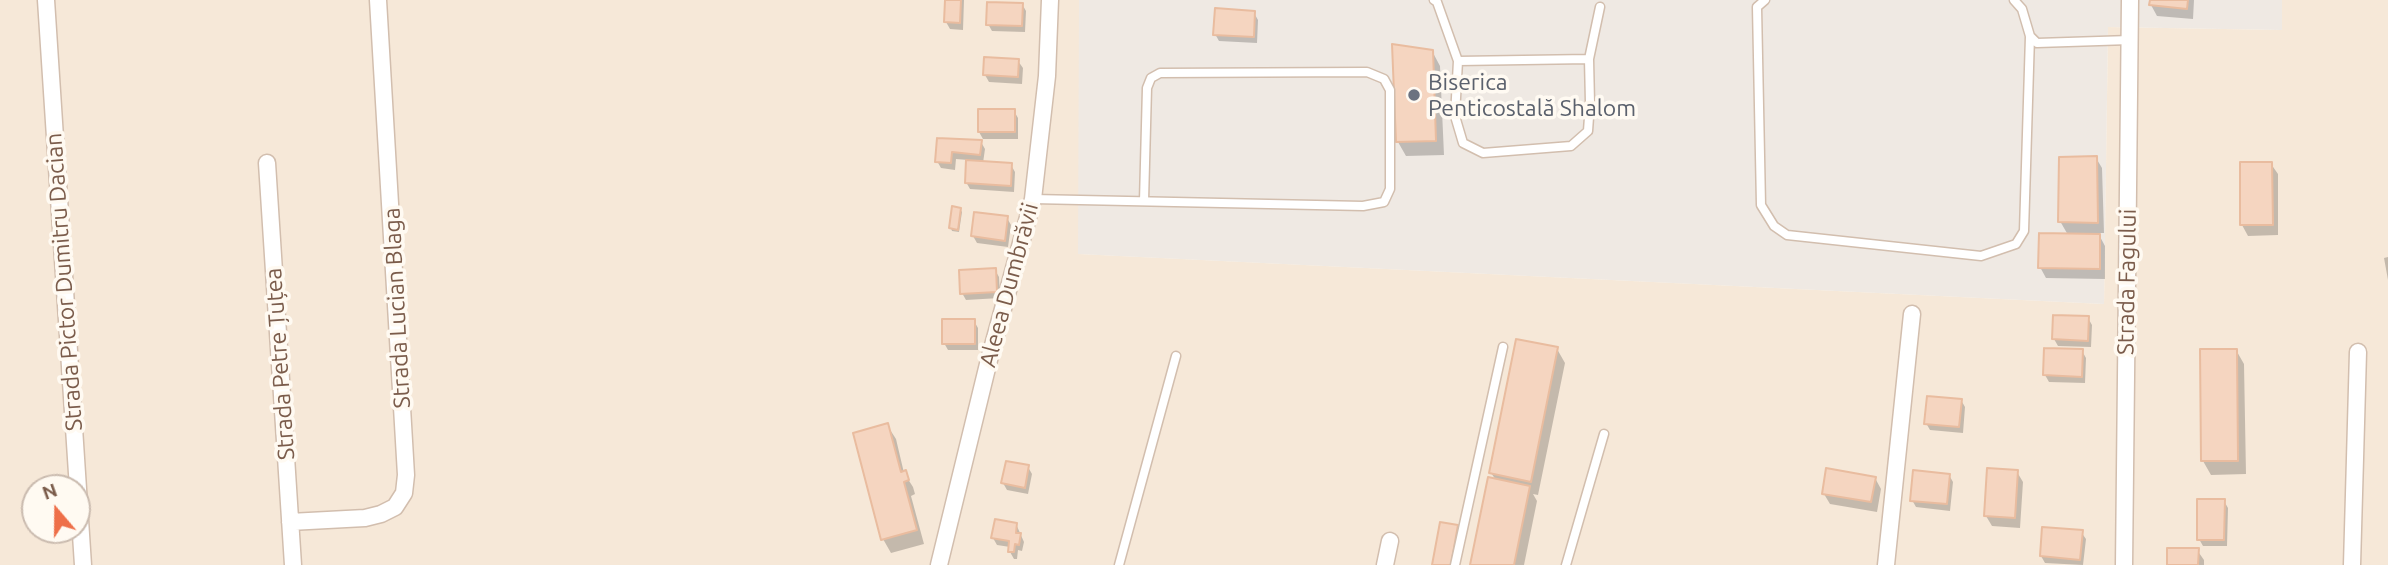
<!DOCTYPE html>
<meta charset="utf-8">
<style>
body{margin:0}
#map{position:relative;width:2388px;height:565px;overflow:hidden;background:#fef6ea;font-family:Ubuntu,sans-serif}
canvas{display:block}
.north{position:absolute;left:21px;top:474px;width:70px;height:70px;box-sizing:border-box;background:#fffaf2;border:2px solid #cabbaf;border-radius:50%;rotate:340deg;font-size:19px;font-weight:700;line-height:28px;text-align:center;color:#7b5c4b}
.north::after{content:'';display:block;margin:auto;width:24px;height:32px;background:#ee6f49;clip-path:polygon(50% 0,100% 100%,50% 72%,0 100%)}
</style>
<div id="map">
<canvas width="2388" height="565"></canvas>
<div class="north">N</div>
</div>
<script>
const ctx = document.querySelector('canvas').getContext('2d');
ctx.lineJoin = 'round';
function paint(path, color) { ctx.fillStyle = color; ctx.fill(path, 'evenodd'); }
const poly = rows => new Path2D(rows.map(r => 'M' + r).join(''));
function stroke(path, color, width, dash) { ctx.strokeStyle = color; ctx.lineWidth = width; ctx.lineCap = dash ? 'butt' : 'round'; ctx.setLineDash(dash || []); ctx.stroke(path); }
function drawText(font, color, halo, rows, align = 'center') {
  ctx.font = font + ' Ubuntu,sans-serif'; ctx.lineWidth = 7; ctx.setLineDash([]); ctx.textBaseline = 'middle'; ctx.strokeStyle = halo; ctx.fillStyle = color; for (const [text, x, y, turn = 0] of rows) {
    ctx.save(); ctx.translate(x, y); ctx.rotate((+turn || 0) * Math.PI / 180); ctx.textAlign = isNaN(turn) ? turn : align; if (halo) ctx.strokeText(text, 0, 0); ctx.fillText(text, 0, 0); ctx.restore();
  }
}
paint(poly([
 [0,0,1079,0,1079,254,2104,304,2108,27,2282,30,2282,0,2388,0,2388,565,0,565],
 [35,488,77,488,77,530,35,530]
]), '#f6e8d8');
paint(poly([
 [1079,0,2282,0,2282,30,2108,27,2104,304,1078,254]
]), '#efe9e3');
paint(poly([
 [947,0,964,0,963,30,950,29,946,22],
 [2151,0,2194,0,2193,19,2157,16,2151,5],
 [1022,4,1026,11,1025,32,992,31,988,24],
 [1254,13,1258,20,1257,43,1219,41,1215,34],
 [1432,51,1440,66,1444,155,1406,156,1398,142],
 [1018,61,1023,68,1022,84,989,82,985,75],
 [1014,111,1018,118,1018,139,983,139,979,132],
 [939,139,981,142,985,149,983,163,1011,165,1015,172,1014,192,970,189,966,182,968,160,956,159,955,170,941,168,937,161],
 [2096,158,2102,168,2104,233,2098,233,2105,246,2105,279,2046,278,2040,267,2068,235,2060,221],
 [2271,164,2278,174,2278,235,2248,236,2242,225],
 [960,209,962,212,959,232,952,231,951,228],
 [1007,218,1011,225,1008,247,977,243,973,236],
 [2388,257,2388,280,2384,258],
 [995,270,999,277,1000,298,966,300,962,293],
 [2088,318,2092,325,2091,347,2058,346,2054,339],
 [974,321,978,328,978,350,948,350,944,343],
 [1557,349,1565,363,1538,495,1533,494,1537,501,1524,565,1472,565,1496,480,1491,473],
 [2236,350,2244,364,2246,474,2211,475,2203,461],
 [2082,351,2086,358,2085,383,2049,382,2045,375],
 [1961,400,1965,407,1963,433,1930,430,1926,423],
 [887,425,896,439,904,473,913,487,915,494,911,496,924,544,891,553,883,539],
 [1028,467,1032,474,1028,494,1007,490,1003,483],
 [2017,472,2023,482,2020,528,1992,526,1986,516],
 [1949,475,1953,482,1950,511,1916,507,1912,500],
 [1875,478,1881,489,1877,512,1830,504,1824,494],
 [2224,501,2228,508,2227,546,2203,546,2199,539],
 [1016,524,1024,542,1022,551,1018,550,1017,559,1014,559,1010,552,1010,547,997,545,993,538],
 [1457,527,1464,538,1458,565,1434,565],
 [2081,532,2086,539,2083,565,2045,563,2041,556],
 [2197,550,2204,560,2204,565,2168,565]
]), '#0003');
const building = poly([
 [945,0,961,0,960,23,944,22,945,0],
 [2150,0,2188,0,2187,9,2149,5,2150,0],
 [987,2,1023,3,1022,26,986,25,987,2],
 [1215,8,1255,11,1254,37,1213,35,1215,8],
 [1392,44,1433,50,1436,141,1396,142,1392,44],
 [984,57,1019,59,1018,77,983,75,984,57],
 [978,109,1015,109,1015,132,978,132,978,109],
 [937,138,982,140,980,155,952,152,951,163,935,162,937,138],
 [2097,156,2098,223,2058,222,2059,157,2097,156],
 [966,160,1012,163,1011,186,965,183,966,160],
 [2240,162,2272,162,2273,225,2240,225,2240,162],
 [952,206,961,208,958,230,949,228,952,206],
 [974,212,1008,216,1005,241,971,236,974,212],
 [2039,233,2100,234,2100,269,2038,268,2039,233],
 [996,268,997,292,960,294,959,270,996,268],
 [2053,315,2089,316,2088,341,2052,339,2053,315],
 [942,319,975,319,975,344,942,344,942,319],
 [1516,339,1558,347,1531,482,1489,473,1516,339],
 [2044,348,2083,349,2082,377,2043,375,2044,348],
 [2200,349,2237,349,2238,461,2201,461,2200,349],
 [1927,396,1962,399,1959,427,1924,424,1927,396],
 [888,423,901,472,906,470,909,480,904,482,917,530,881,540,853,433,888,423],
 [1006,461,1029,465,1025,488,1001,483,1006,461],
 [1826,468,1876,477,1871,502,1822,494,1826,468],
 [1987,468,2018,470,2015,518,1984,516,1987,468],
 [1913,470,1950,474,1947,504,1910,501,1913,470],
 [1488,477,1530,486,1514,565,1470,565,1488,477],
 [2197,499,2225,499,2224,540,2197,540,2197,499],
 [995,519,1017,523,1016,533,1021,533,1019,545,1015,544,1014,552,1008,552,1009,541,991,538,995,519],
 [1440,522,1458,525,1451,565,1432,565,1440,522],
 [2042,527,2083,530,2080,560,2040,556,2042,527],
 [2167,548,2199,548,2198,565,2167,565,2167,548]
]);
paint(building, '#f5d5c0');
stroke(building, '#e9bc9f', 2);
const service = poly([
 [1434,0,1437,2,1458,61,1455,116,1463,143,1483,153,1571,146,1588,131,1590,103,1589,59,1600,7],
 [1765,0,1757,7,1761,205,1774,226,1787,235,1981,256,2016,244,2024,231,2030,36,2022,9,2014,0],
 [2030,36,2037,43,2130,40],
 [1458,61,1589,59],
 [1033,199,1363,206,1384,202,1390,189,1390,90,1384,79,1367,72,1160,73,1151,78,1147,88,1144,201],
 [1119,565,1176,356],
 [1455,565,1503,347],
 [1566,565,1604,434]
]);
const minor = poly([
 [46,0,83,565],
 [267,163,293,565],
 [290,522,365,518,381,514,395,507,404,493,406,475,378,0],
 [939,565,989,360,1033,199,1047,76,1050,0],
 [1385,565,1390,541],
 [1886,565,1912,314],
 [2124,565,2130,0],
 [2352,565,2358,352]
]);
stroke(service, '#d2beae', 11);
stroke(minor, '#d2beae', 19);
stroke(service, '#fff', 8);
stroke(minor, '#fff', 16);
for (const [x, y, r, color] of [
 [1414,95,7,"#6b7280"]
]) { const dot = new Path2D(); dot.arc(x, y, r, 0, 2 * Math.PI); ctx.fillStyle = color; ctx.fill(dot); stroke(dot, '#fffaf2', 2.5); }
drawText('23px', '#5b616d', '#fffaf2', [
 ["Biserica",1428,82],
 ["Penticostală Shalom",1428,108]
], 'left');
drawText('23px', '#7b5c4b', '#fffaf2', [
 ["Strada Pictor Dumitru Dacian",64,282,-94],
 ["Strada Fagului",2127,282,-89],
 ["Aleea Dumbrăvii",1009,285,-75],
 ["Strada Lucian Blaga",397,308,-93],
 ["Strada Petre Țuțea",280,364,-94]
]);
</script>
